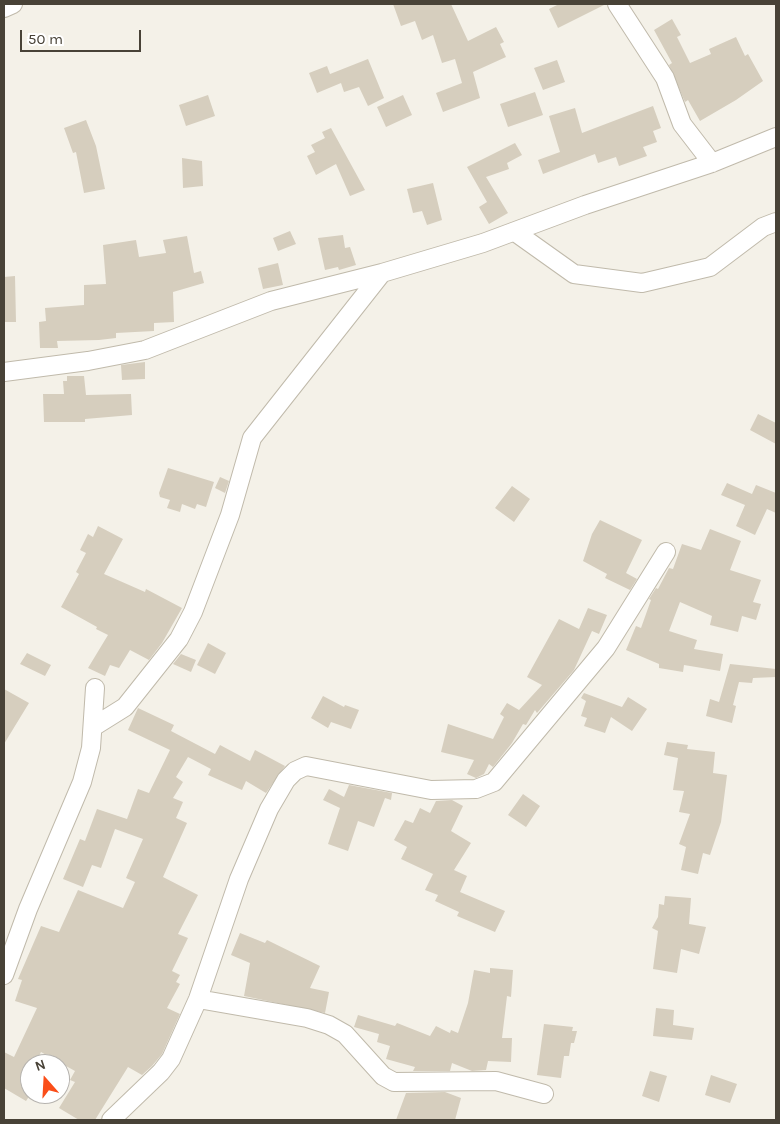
<!DOCTYPE html>
<style>
body{margin:0}
#map{position:relative;width:780px;height:1124px;overflow:hidden;background:#f4f1e8;font-family:Karla,sans-serif}
canvas{display:block}
.frame{position:absolute;inset:0;border:5px solid #484237;pointer-events:none}
.north{position:absolute;left:20px;top:1054px;width:50px;height:50px;box-sizing:border-box;background:#fff;border:1px solid #b6b3af;border-radius:50%;rotate:341deg;font-size:14px;font-weight:700;line-height:20px;text-align:center;color:#484237}
.north::after{content:'';display:block;margin:auto;width:18px;height:22px;background:#fa4e19;clip-path:polygon(50% 0,100% 100%,50% 72%,0 100%)}
.scale{position:absolute;left:20px;top:30px;width:121px;height:22px;box-sizing:border-box;border:2px solid #484237;border-top:0;padding-left:6px;font-size:15px;line-height:18px;white-space:nowrap;color:#484237;-webkit-text-stroke:4px #fff;paint-order:stroke}
</style>
<div id="map">
<canvas width="780" height="1124"></canvas>
<div class="frame"></div>
<div class="north">N</div>
<div class="scale">50 m</div>
</div>
<script>
const ctx = document.querySelector('canvas').getContext('2d');
ctx.lineJoin = 'round';
function paint(path, color) { ctx.fillStyle = color; ctx.fill(path, 'evenodd'); }
const poly = rows => new Path2D(rows.map(r => 'M' + r).join(''));
function stroke(path, color, width, dash) { ctx.strokeStyle = color; ctx.lineWidth = width; ctx.lineCap = dash ? 'butt' : 'round'; ctx.setLineDash(dash || []); ctx.stroke(path); }
paint(poly([
 [393,4,451,4,468,41,496,27,504,42,500,44,506,57,473,72,480,98,443,112,436,93,462,83,455,59,442,63,433,35,422,40,415,21,401,26],
 [559,4,606,4,558,28,549,9],
 [672,19,681,35,677,37,690,63,711,54,709,49,736,37,745,56,748,54,763,81,736,100,700,121,688,100,685,102,669,65,672,63,654,30],
 [368,59,384,98,368,106,359,87,344,92,341,83,317,93,309,73,327,66,330,74],
 [557,60,565,82,543,90,534,68],
 [535,92,543,115,508,127,500,104],
 [208,95,215,116,186,126,179,105],
 [403,95,412,115,386,127,377,107],
 [653,106,661,128,653,131,657,142,643,147,647,156,619,166,616,157,598,163,595,154,543,174,538,160,560,152,549,116,575,108,582,133],
 [86,120,96,146,105,189,84,193,76,152,73,153,64,128],
 [331,128,365,190,350,196,336,164,316,175,307,156,315,152,311,145,325,138,322,132],
 [515,143,522,155,507,163,509,169,486,177,508,213,489,224,479,207,487,202,467,167],
 [182,158,202,161,203,186,183,188],
 [433,183,442,220,427,225,422,211,413,213,407,189],
 [290,231,296,244,278,251,273,238],
 [343,235,345,248,350,247,356,265,339,270,338,267,325,270,318,238],
 [187,236,194,273,201,271,204,283,173,292,174,322,154,323,154,331,116,333,116,338,99,340,57,341,58,348,40,348,39,322,46,321,45,308,84,305,84,285,106,284,103,245,136,240,139,257,166,253,163,240],
 [278,263,283,285,263,289,258,268],
 [15,276,16,322,4,322,4,277],
 [145,362,145,379,122,380,121,365],
 [67,376,84,376,86,395,131,394,132,415,85,419,85,422,44,422,43,394,64,394,63,381,67,381],
 [758,414,776,423,776,444,750,430],
 [168,468,214,482,206,507,197,504,195,509,182,504,180,512,167,508,170,500,160,497,159,493],
 [220,477,229,481,225,493,215,488],
 [727,483,752,494,756,485,776,493,776,513,767,509,755,535,736,526,745,505,721,495],
 [512,486,530,499,514,522,495,508],
 [600,520,642,540,626,573,637,579,630,590,605,578,607,574,583,561,592,534],
 [98,526,123,539,104,574,145,592,146,589,182,608,162,643,149,660,130,650,119,668,110,665,105,676,88,668,108,635,96,629,97,627,61,607,79,574,76,572,86,553,80,550,88,534,93,537],
 [710,529,741,541,730,570,761,580,753,602,761,604,756,620,742,616,738,632,710,625,712,616,680,602,669,631,697,640,694,649,723,654,720,671,684,665,683,672,659,668,659,664,626,650,636,626,641,628,651,600,649,599,656,588,658,589,669,568,673,569,682,544,701,550],
 [588,608,607,615,599,634,592,631,574,670,537,713,535,710,526,725,523,724,512,743,493,767,489,764,484,774,476,778,467,774,474,760,441,752,448,724,493,739,504,717,500,714,507,703,519,710,542,685,527,677,559,619,579,629],
 [208,643,226,653,215,674,197,665],
 [27,653,51,665,45,676,20,664],
 [181,654,196,660,191,672,173,664],
 [730,664,776,669,776,677,753,678,752,683,739,682,733,705,736,706,732,723,706,716,710,699,719,702],
 [4,689,29,703,4,744],
 [584,693,622,707,628,697,647,709,632,731,611,717,605,733,584,726,587,718,581,716,586,701,581,698],
 [323,696,344,707,345,705,359,710,351,729,331,722,328,728,311,718],
 [138,708,174,725,171,731,215,754,220,745,250,761,255,750,285,766,266,793,246,781,242,790,208,775,211,769,188,757,176,777,183,782,173,798,183,802,176,818,187,823,163,877,198,895,178,934,188,938,172,971,180,975,176,982,180,984,167,1008,180,1014,162,1054,152,1066,142,1075,128,1067,95,1120,79,1120,59,1108,75,1082,70,1080,75,1071,41,1052,35,1064,30,1064,30,1095,26,1101,4,1088,4,1052,14,1057,37,1008,15,1001,22,980,18,979,41,926,59,932,78,890,123,908,135,882,126,878,143,839,115,829,101,868,92,865,83,887,63,879,80,839,85,841,97,809,127,819,138,789,149,793,170,750,128,730],
 [667,742,688,745,687,749,715,752,713,773,727,775,721,822,710,855,703,853,698,874,681,870,686,847,679,844,690,814,679,812,684,791,673,790,678,758,664,755],
 [349,785,392,793,391,800,385,798,374,827,358,821,348,851,328,844,340,808,323,800,329,789,344,797],
 [523,794,540,806,526,827,508,815],
 [452,800,463,806,451,831,471,843,454,870,467,876,460,892,505,911,495,932,457,916,459,912,435,901,438,895,425,890,433,874,401,859,407,847,394,840,405,820,413,823,420,808,430,813,436,801],
 [665,896,691,898,689,924,706,927,699,954,681,949,677,973,653,969,658,931,652,928,658,917,659,904,664,905],
 [240,933,265,943,267,940,320,966,310,988,329,992,325,1013,244,996,250,963,231,955],
 [490,968,513,970,511,997,507,996,502,1038,512,1038,511,1062,488,1061,486,1070,472,1071,452,1063,450,1071,413,1071,415,1067,386,1059,390,1046,377,1042,379,1034,354,1027,358,1015,395,1026,397,1023,430,1036,436,1026,450,1033,451,1030,458,1033,468,1003,474,970,490,973],
 [656,1008,674,1010,673,1025,694,1028,692,1040,653,1036],
 [544,1024,573,1027,572,1031,577,1031,574,1043,571,1043,569,1056,564,1056,561,1078,537,1075],
 [650,1071,667,1076,659,1102,642,1096],
 [711,1075,737,1084,730,1103,705,1095],
 [445,1092,461,1098,455,1120,396,1120,406,1093]
]), '#d6cebe');
const minor = poly([
 [617,4,665,78,682,124,712,163],
 [4,8,13,4],
 [515,232,574,274,642,283,710,267,763,227,776,222],
 [4,372,88,361,145,350,271,301,382,273,483,243,585,205,712,163,776,137],
 [93,727,125,707,179,639,193,612,230,515,252,438,382,273],
 [4,975,28,909,82,782,91,748,95,688],
 [198,999,307,1018,329,1025,345,1034,383,1076,394,1082,496,1081,544,1094],
 [111,1120,161,1072,171,1059,198,999,239,879,269,809,286,780,295,771,306,766,431,790,476,789,494,782,606,648,666,552]
]);
stroke(minor, '#c0baab', 20);
stroke(minor, '#fff', 18);
</script>
